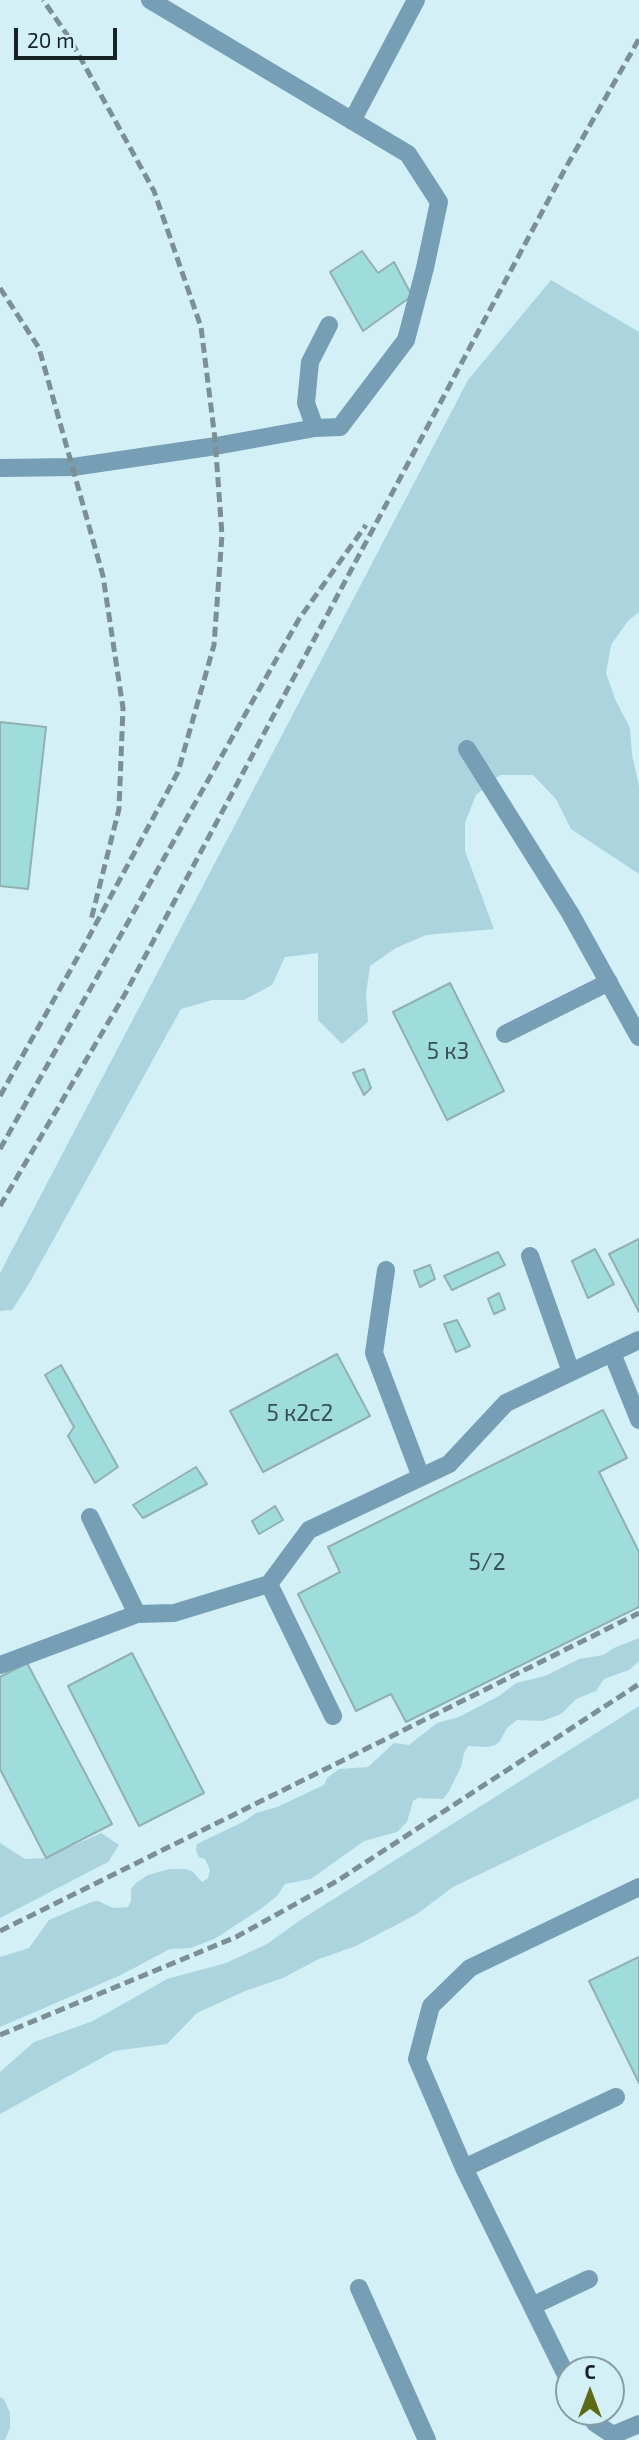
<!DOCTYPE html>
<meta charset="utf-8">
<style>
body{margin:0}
#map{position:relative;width:639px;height:2440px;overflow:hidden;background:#d3f0f7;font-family:"Exo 2",sans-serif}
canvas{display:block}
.north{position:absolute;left:555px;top:2356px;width:70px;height:70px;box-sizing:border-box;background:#d3f0f7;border:2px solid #889ea3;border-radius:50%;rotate:0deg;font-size:19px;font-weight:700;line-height:28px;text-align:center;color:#172225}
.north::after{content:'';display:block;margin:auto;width:24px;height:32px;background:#5d6b15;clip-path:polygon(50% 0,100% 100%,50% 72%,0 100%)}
.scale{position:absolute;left:14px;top:28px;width:103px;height:32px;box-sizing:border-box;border:4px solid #172225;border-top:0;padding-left:9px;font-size:21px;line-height:24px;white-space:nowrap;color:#172225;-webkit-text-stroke:5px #d3f0f7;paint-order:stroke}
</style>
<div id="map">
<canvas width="639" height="2440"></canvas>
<div class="north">С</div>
<div class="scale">20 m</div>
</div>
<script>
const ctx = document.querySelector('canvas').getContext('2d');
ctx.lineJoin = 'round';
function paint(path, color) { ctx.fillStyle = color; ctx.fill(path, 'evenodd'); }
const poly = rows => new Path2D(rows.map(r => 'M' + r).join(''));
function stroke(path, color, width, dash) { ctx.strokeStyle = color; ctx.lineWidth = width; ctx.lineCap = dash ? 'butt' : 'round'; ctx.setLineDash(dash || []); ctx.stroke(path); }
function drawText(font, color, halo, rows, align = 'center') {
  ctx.font = font + ' "Exo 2",sans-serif'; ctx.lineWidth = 6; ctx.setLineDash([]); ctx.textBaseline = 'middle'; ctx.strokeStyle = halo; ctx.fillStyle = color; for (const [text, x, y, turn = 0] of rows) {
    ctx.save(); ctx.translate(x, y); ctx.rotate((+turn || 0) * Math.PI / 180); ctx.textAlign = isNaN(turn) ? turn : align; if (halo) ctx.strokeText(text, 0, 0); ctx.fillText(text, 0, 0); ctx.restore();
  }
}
paint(poly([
 [551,280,639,332,639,612,628,621,611,645,606,673,615,699,630,728,632,755,639,786,639,874,571,829,556,799,533,775,500,775,476,795,465,823,465,851,494,929,426,935,396,948,370,966,366,994,368,1022,342,1044,318,1020,318,953,285,957,272,985,244,1000,212,1000,181,1009,30,1282,12,1310,0,1311,0,1273,468,380],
 [639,1638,639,1661,629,1670,604,1679,596,1691,576,1699,561,1714,542,1721,517,1720,507,1728,500,1741,495,1745,488,1747,468,1746,464,1753,461,1767,448,1793,443,1799,418,1798,413,1801,407,1822,397,1832,364,1841,311,1879,285,1884,277,1896,262,1908,216,1938,191,1948,170,1949,121,1975,0,2027,0,1957,29,1948,49,1920,91,1902,98,1901,113,1908,128,1907,131,1901,131,1889,136,1883,148,1875,170,1869,185,1869,192,1871,202,1882,208,1878,210,1870,205,1859,199,1857,196,1850,197,1844,245,1821,256,1813,277,1807,324,1785,327,1778,339,1769,368,1767,394,1743,409,1745,437,1723,459,1717,499,1696,516,1683,545,1676,579,1659,603,1655,614,1648],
 [639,1706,639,1798,453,1887,417,1914,356,1946,319,1959,283,1978,245,1991,197,2013,167,2044,114,2051,0,2114,0,2072,34,2042,93,2021,167,1979,226,1963,267,1944,302,1919],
 [101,1833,119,1845,108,1862,0,1918,0,1843,25,1859,46,1858],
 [0,2397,4,2399,10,2413,10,2428,5,2440,0,2440]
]), '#acd4de');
const building = poly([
 [362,251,378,273,394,262,412,296,363,331,330,272,362,251],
 [0,722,46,727,28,889,0,886,0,722],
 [450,983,504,1091,447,1120,393,1012,450,983],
 [364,1069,371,1088,364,1095,353,1073,364,1069],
 [639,1239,639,1312,609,1254,639,1239],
 [595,1249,614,1284,588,1298,572,1261,595,1249],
 [498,1252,505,1265,452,1290,444,1276,498,1252],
 [430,1265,435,1279,420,1287,414,1271,430,1265],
 [499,1293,505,1309,494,1314,488,1299,499,1293],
 [457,1320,470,1346,456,1352,444,1324,457,1320],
 [337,1354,370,1416,263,1472,230,1411,337,1354],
 [61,1365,118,1467,95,1483,68,1436,74,1427,45,1375,61,1365],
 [603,1410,627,1458,599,1472,639,1552,639,1607,406,1722,391,1694,356,1711,298,1594,340,1572,328,1547,603,1410],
 [196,1467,207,1484,143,1518,133,1505,196,1467],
 [275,1506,283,1520,259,1534,252,1521,275,1506],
 [132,1653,204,1793,139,1826,68,1686,132,1653],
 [27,1663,112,1824,46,1858,0,1769,0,1677,27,1663],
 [639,1957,639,2083,589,1981,639,1957]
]);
paint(building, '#9fdddd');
stroke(building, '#93b0b0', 2);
stroke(poly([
 [352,121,416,0],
 [315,428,306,403,310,362,329,325],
 [0,468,73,467,216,446,315,428,340,427,406,340,425,268,439,202,408,154,150,0],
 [467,749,570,913,639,1037],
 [505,1034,609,982],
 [530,1256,571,1372],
 [386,1270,374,1353,421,1477],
 [612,1353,639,1420],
 [90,1517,137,1614,174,1613,269,1584,309,1530,449,1464,506,1403,639,1340],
 [269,1584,333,1716],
 [0,1665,137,1614],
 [464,2168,616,2097],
 [359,2288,427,2440],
 [532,2306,589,2279],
 [569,2381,464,2168,417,2059,431,2006,470,1968,639,1887],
 [587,2412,595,2423,613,2435,639,2424]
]), '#769eb5', 18);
stroke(poly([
 [0,288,39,348,103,576,123,708,119,809,91,920],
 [0,1096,85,944,178,772,214,645,222,535,215,439,201,327,154,191,70,39,43,0],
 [0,1149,299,619,366,525],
 [0,1206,125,994,565,169,639,39],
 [0,1931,639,1613],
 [0,2035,236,1937,337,1881,639,1684]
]), '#7b8f94', 5, [10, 5]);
drawText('23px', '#395153', null, [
 ["5 к3",448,1051],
 ["5 к2с2",300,1413],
 ["5/2",487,1562]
]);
</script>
